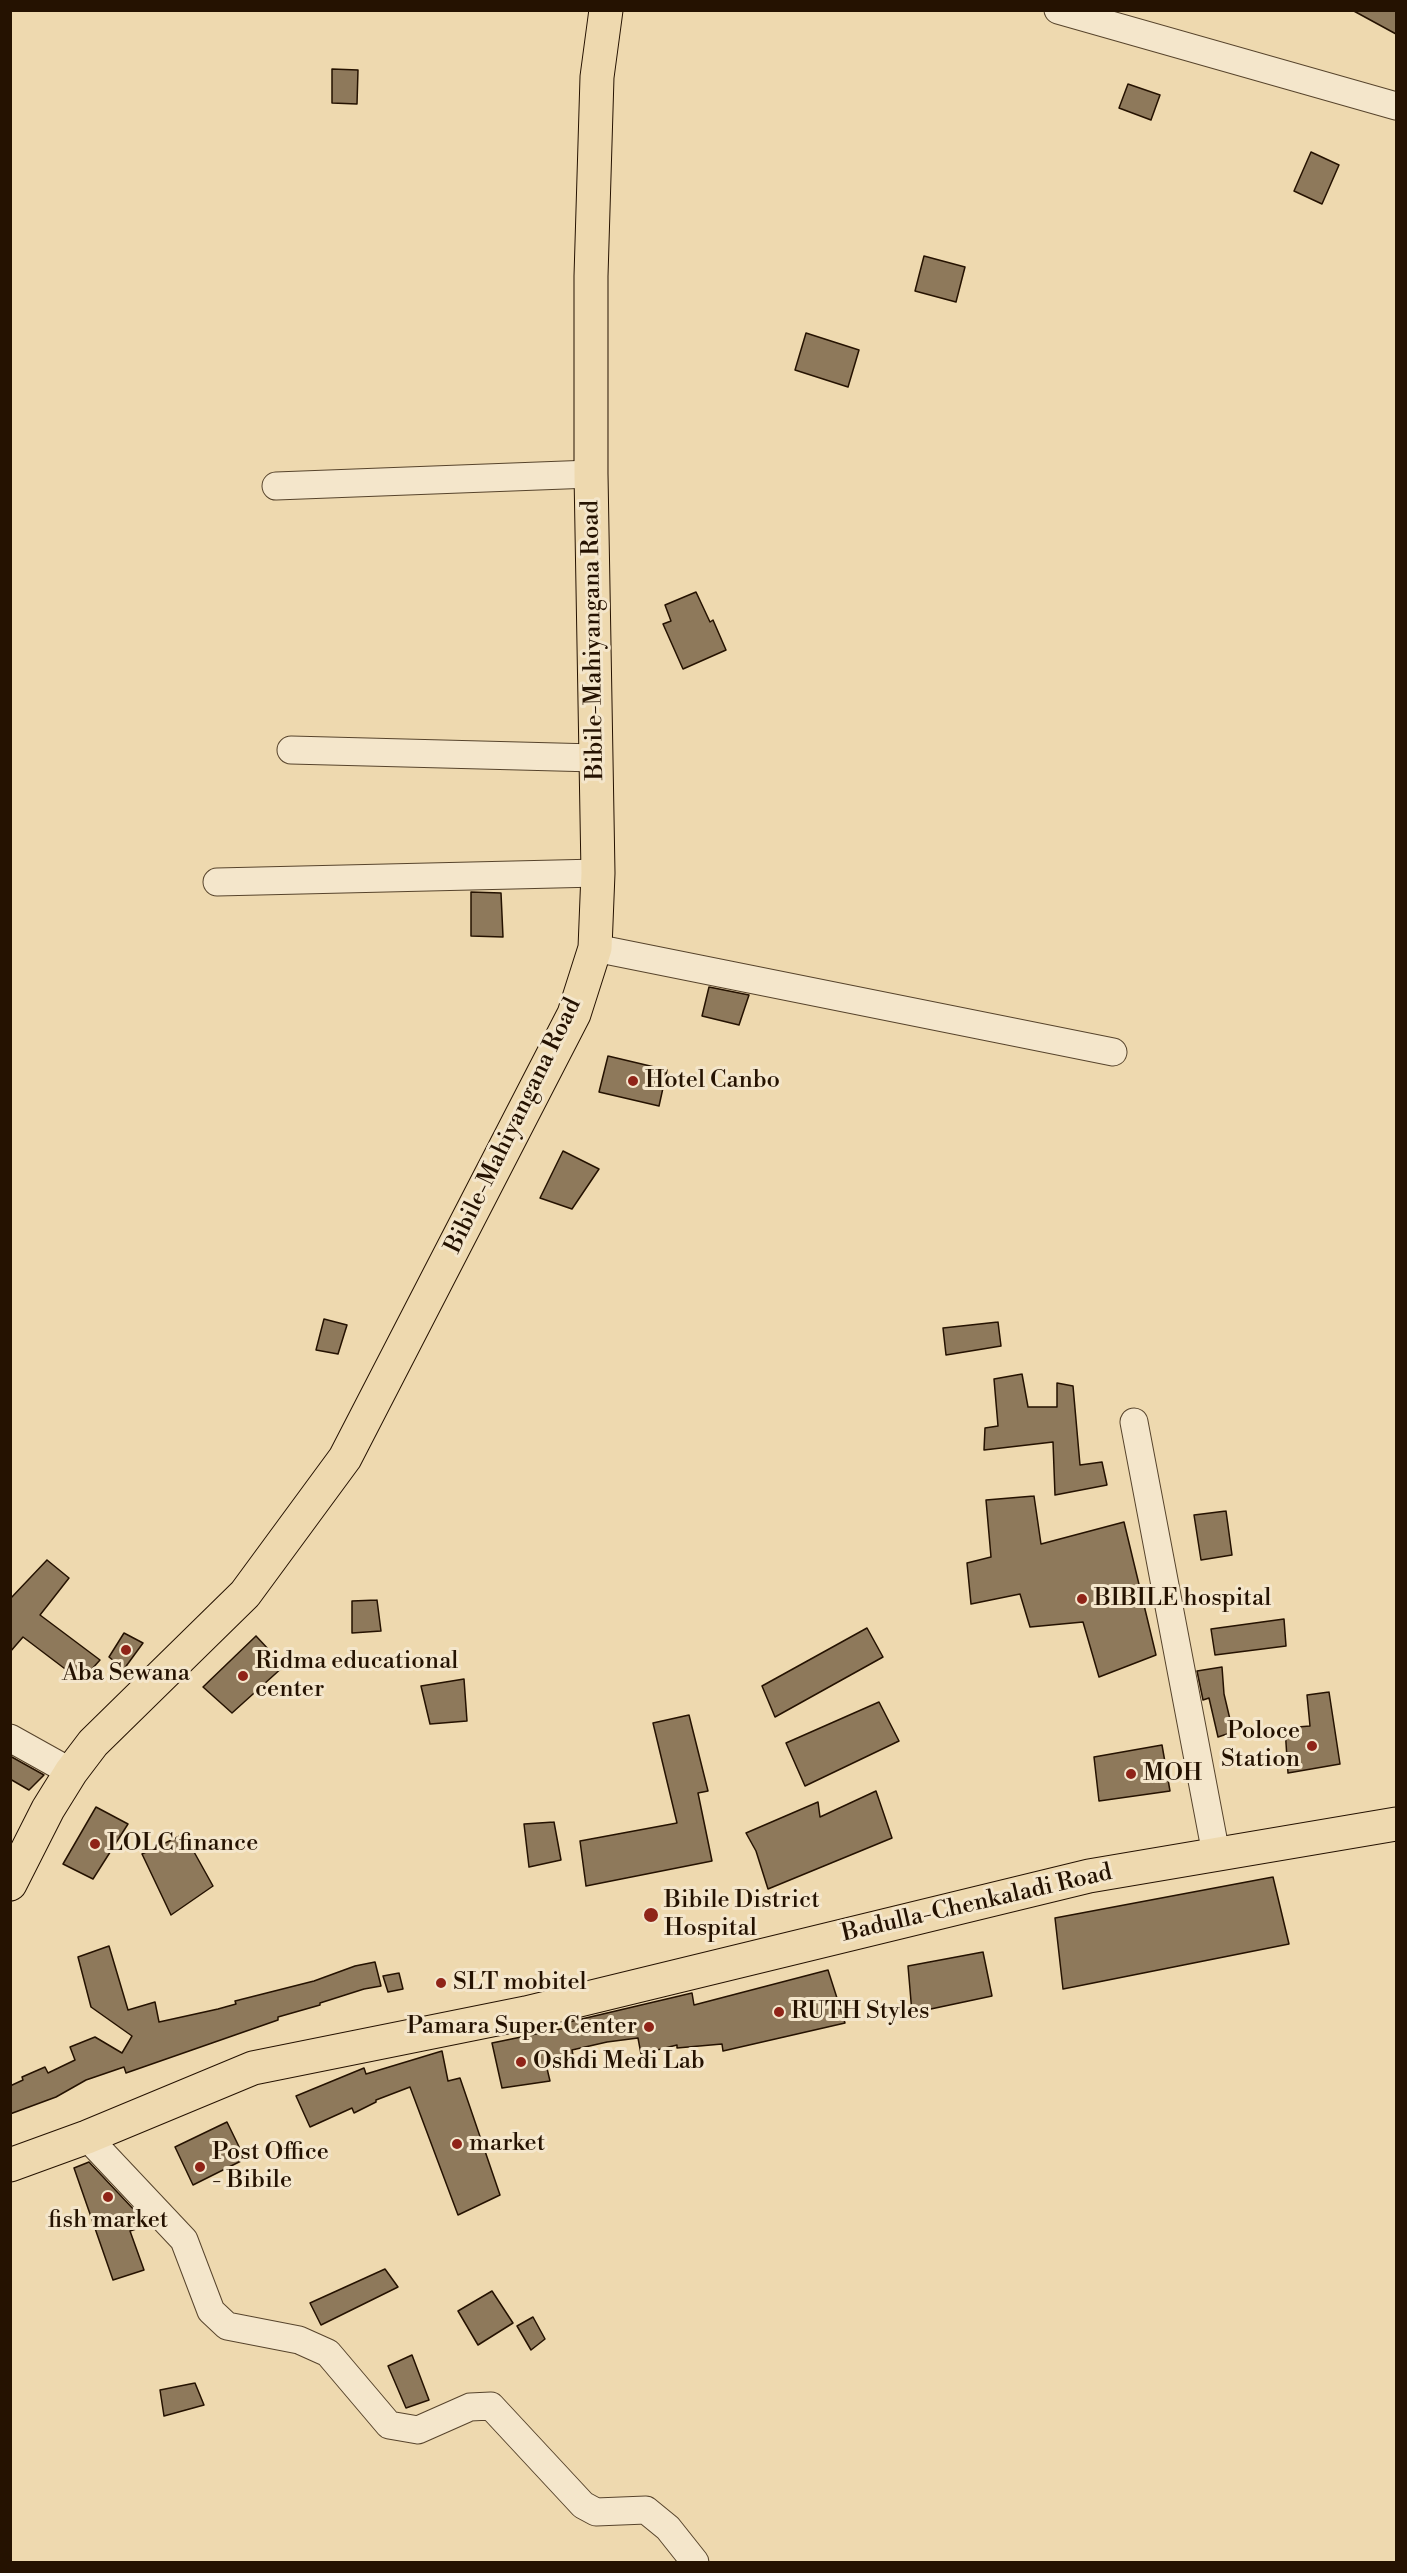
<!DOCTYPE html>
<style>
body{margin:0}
#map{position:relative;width:1407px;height:2573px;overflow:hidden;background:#eed9af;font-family:"Libre Bodoni",serif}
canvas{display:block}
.frame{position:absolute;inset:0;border:12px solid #251201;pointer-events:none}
</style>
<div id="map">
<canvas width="1407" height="2573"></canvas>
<div class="frame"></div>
</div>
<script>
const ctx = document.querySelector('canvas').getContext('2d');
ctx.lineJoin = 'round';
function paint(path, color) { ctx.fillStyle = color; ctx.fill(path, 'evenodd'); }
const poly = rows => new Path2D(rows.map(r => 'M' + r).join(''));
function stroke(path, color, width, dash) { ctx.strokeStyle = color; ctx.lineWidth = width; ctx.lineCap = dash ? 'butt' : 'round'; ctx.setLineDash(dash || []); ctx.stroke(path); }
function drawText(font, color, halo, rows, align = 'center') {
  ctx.font = font + ' "Libre Bodoni",serif'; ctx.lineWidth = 6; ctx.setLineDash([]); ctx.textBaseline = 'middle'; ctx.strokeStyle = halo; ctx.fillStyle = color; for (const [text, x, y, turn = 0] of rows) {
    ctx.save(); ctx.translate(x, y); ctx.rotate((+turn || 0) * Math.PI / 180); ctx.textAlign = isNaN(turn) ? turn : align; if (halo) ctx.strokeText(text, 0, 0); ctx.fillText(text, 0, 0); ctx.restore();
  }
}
const building = poly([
 [1352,10,1396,10,1396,34,1352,10],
 [332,69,358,70,357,104,332,103,332,69],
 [1128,84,1160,95,1151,120,1119,108,1128,84],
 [1311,152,1339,165,1322,204,1294,191,1311,152],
 [924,256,965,267,956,302,915,291,924,256],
 [806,333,859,350,848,387,795,370,806,333],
 [696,592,710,622,713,620,726,650,683,669,663,624,671,621,665,605,696,592],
 [471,892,501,893,503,937,471,936,471,892],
 [709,987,749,995,739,1025,702,1016,709,987],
 [608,1056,667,1070,659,1106,599,1092,608,1056],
 [563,1151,599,1169,572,1209,540,1198,563,1151],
 [324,1319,347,1325,338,1354,316,1350,324,1319],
 [998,1322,1001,1346,946,1355,943,1328,998,1322],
 [1022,1374,1028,1407,1057,1407,1057,1383,1073,1386,1080,1465,1102,1462,1107,1485,1055,1495,1053,1442,984,1450,985,1428,998,1426,994,1379,1022,1374],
 [1034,1496,1041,1544,1124,1522,1156,1655,1099,1677,1083,1622,1030,1627,1020,1594,971,1604,967,1563,991,1557,986,1500,1034,1496],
 [1226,1511,1232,1555,1201,1560,1194,1515,1226,1511],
 [47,1560,69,1578,40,1615,100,1660,81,1681,23,1637,10,1652,10,1599,47,1560],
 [377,1600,381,1631,352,1633,352,1601,377,1600],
 [1284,1619,1286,1646,1215,1655,1211,1629,1284,1619],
 [867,1628,883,1657,775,1717,762,1686,867,1628],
 [124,1633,143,1643,124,1669,109,1657,124,1633],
 [256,1636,284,1666,232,1713,203,1687,256,1636],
 [1222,1667,1224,1694,1233,1732,1218,1737,1209,1698,1203,1700,1197,1671,1222,1667],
 [464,1679,467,1721,430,1724,421,1686,464,1679],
 [1329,1692,1340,1764,1288,1773,1285,1728,1310,1726,1307,1695,1329,1692],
 [879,1702,899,1741,805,1786,786,1743,879,1702],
 [689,1715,708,1791,698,1793,712,1861,586,1886,580,1841,677,1823,653,1723,689,1715],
 [1162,1745,1170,1791,1099,1801,1094,1757,1162,1745],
 [10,1756,44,1775,29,1790,10,1779,10,1756],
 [876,1791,892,1838,768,1889,756,1851,746,1833,818,1802,820,1817,876,1791],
 [96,1807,128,1824,93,1879,63,1864,96,1807],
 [554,1822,561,1860,529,1867,524,1824,554,1822],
 [184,1834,213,1886,171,1915,142,1854,184,1834],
 [1273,1877,1289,1944,1063,1989,1055,1918,1273,1877],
 [109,1946,128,2010,155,2002,159,2022,218,2009,236,2004,235,2001,314,1981,355,1966,375,1962,381,1986,364,1989,320,2003,320,2005,278,2017,278,2020,126,2073,124,2067,86,2080,56,2097,10,2114,10,2086,23,2080,22,2077,45,2067,48,2073,75,2060,70,2047,95,2037,122,2053,132,2036,91,2007,78,1957,109,1946],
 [983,1952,992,1996,912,2013,908,1966,983,1952],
 [828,1970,845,2023,723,2051,722,2044,677,2048,677,2045,641,2054,638,2038,607,2042,572,2050,573,2055,545,2060,550,2081,502,2088,492,2043,570,2027,569,2022,692,1993,694,2005,828,1970],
 [399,1973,403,1989,388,1992,383,1976,399,1973],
 [442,2051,448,2081,460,2078,500,2195,458,2215,410,2087,376,2100,376,2102,354,2113,352,2108,310,2127,296,2096,364,2068,366,2074,442,2051],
 [227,2122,245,2159,193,2185,175,2147,227,2122],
 [89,2162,137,2213,142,2227,130,2231,144,2270,113,2280,74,2168,89,2162],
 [385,2269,398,2287,321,2325,310,2303,385,2269],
 [492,2291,513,2323,478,2345,458,2311,492,2291],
 [533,2317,545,2339,531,2350,517,2326,533,2317],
 [412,2355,429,2400,406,2408,388,2366,412,2355],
 [195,2383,204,2405,164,2416,160,2390,195,2383]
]);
paint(building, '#8e795b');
stroke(building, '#251201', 1.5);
const minor = poly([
 [1058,10,1396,106],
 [276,486,591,474],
 [291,750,595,758],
 [217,882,598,873],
 [595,948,1113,1052],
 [1134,1422,1216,1854],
 [10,1738,71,1772],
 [87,2137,184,2240,211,2311,227,2326,299,2340,328,2353,389,2425,418,2430,470,2407,491,2406,583,2505,596,2512,646,2510,668,2528,695,2562]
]);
const major = poly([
 [10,1884,48,1809,71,1772,93,1743,245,1594,345,1458,574,1014,595,948,598,873,591,474,591,276,597,77,606,10]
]);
const highway = poly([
 [10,2165,87,2137,253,2068,526,2013,1089,1876,1396,1824]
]);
stroke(minor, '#57442c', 29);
stroke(major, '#251201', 35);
stroke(highway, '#251201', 35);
stroke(minor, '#f4e6cb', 27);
stroke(major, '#eed9af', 33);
stroke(highway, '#eed9af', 33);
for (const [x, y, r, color] of [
 [633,1081,6,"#8f2418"],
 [1082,1599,6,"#8f2418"],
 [126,1650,6,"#8f2418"],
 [243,1676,6,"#8f2418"],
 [1312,1746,6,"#8f2418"],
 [1131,1774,6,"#8f2418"],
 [95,1844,6,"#8f2418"],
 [651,1915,8,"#8f2418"],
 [441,1983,6,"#8f2418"],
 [779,2012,6,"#8f2418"],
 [649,2027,6,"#8f2418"],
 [521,2062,6,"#8f2418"],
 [457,2144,6,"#8f2418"],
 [200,2167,6,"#8f2418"],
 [108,2197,6,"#8f2418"]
]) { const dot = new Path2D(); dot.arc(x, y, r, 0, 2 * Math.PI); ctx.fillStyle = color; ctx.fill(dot); stroke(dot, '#f4e6cb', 2); }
drawText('24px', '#251201', '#f4e6cb', [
 ["Bibile-Mahiyangana Road",594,640,-91],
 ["Bibile-Mahiyangana Road",514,1126,-64],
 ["Badulla-Chenkaladi Road",977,1904,-13]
]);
drawText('24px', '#251201', '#f4e6cb', [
 ["Hotel Canbo",645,1081],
 ["BIBILE hospital",1094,1599],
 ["Ridma educational",255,1662],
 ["center",255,1690],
 ["Aba Sewana",126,1674,"center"],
 ["Poloce",1300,1732,"right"],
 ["Station",1300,1760,"right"],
 ["MOH",1143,1774],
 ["LOLC finance",107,1844],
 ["Bibile District",664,1901],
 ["Hospital",664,1929],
 ["SLT mobitel",453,1983],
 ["RUTH Styles",791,2012],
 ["Pamara Super Center",637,2027,"right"],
 ["Oshdi Medi Lab",533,2062],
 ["market",469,2144],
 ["Post Office",212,2153],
 ["- Bibile",212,2181],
 ["fish market",108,2221,"center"]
], 'left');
</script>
